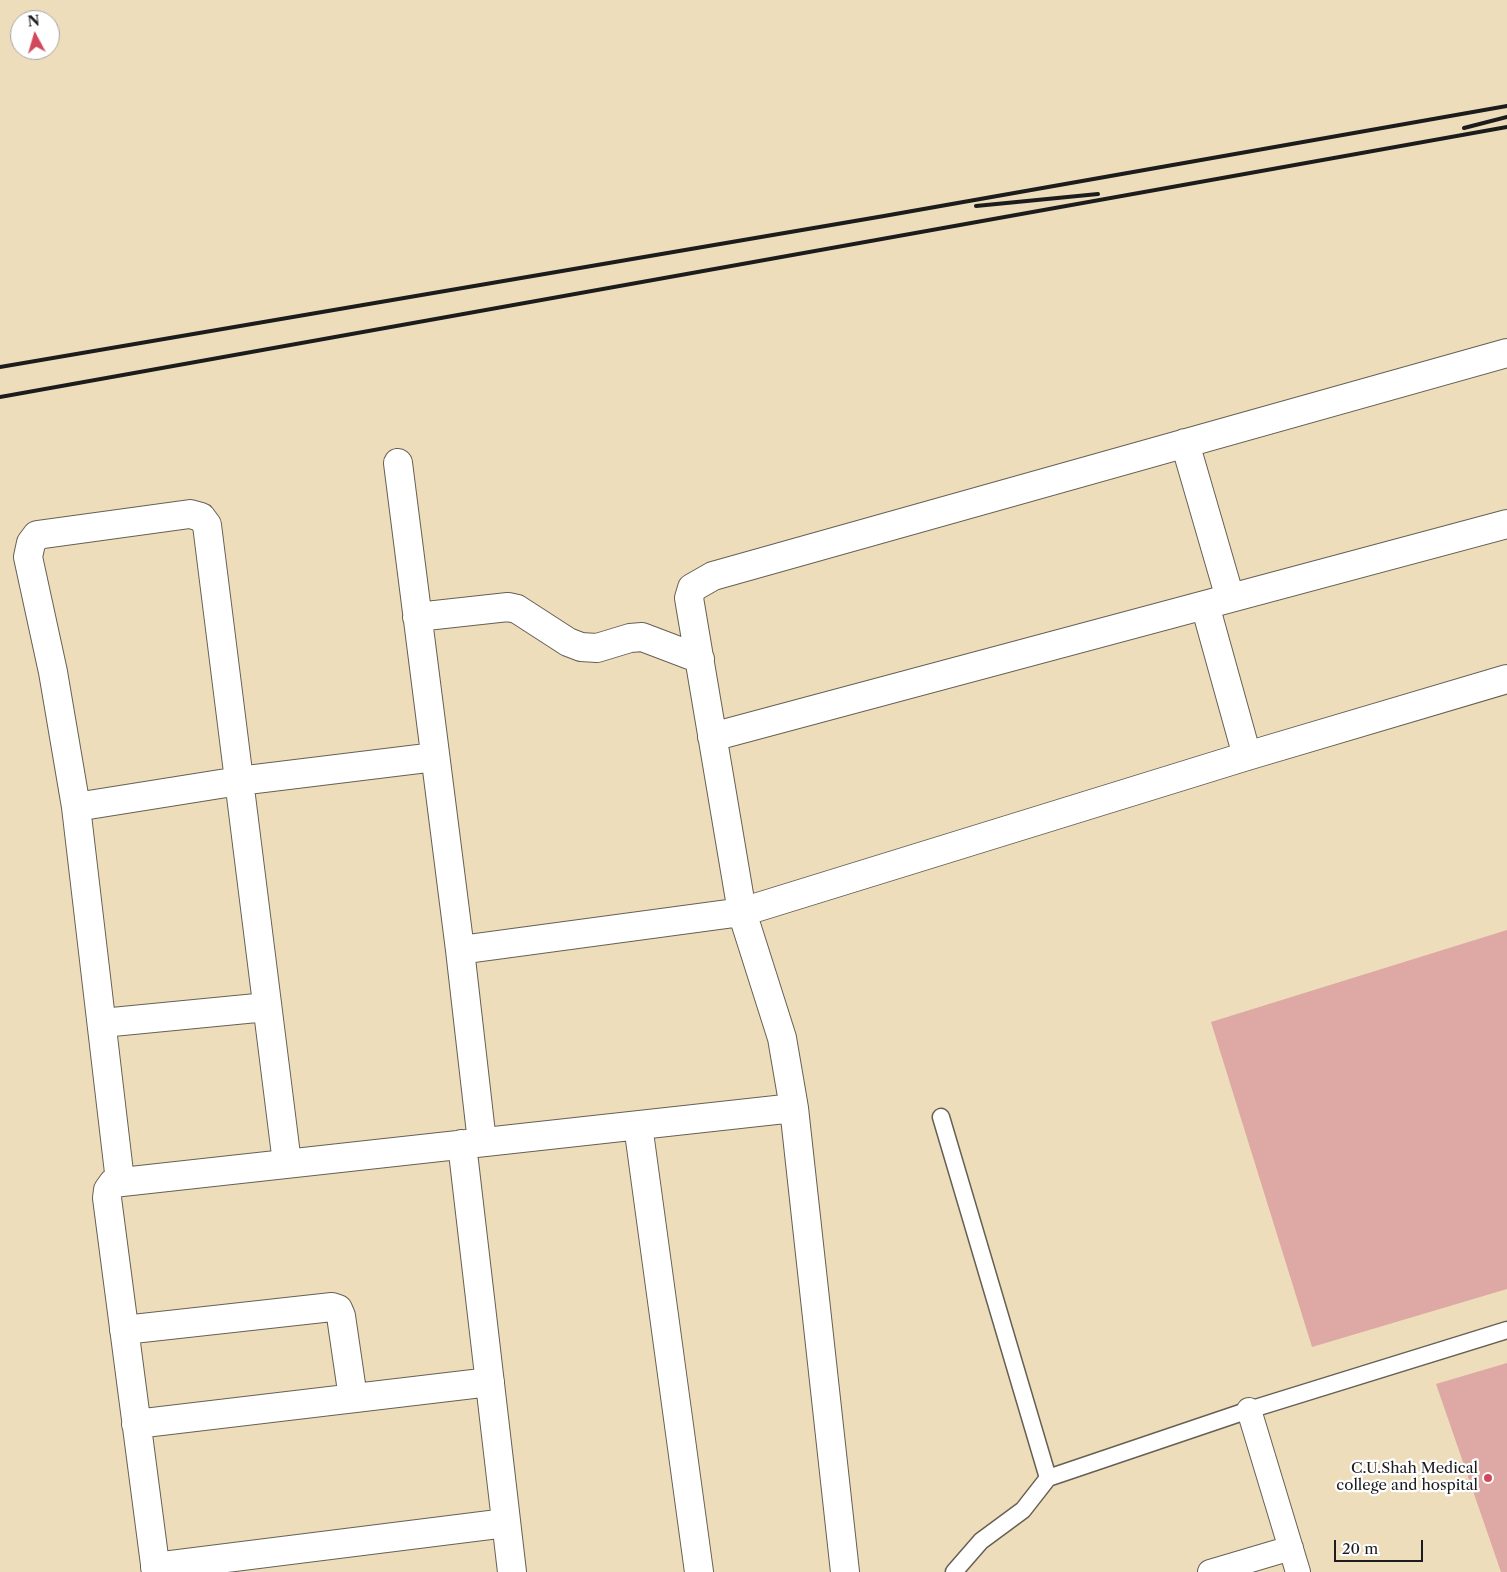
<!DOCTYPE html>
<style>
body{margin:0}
#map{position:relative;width:1507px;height:1572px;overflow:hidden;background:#edb;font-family:"Libre Caslon Text",serif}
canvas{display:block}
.north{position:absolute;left:10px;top:10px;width:50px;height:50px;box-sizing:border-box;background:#fff;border:1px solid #a4a4a4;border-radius:50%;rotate:354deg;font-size:14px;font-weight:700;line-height:20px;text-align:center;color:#1c1c1c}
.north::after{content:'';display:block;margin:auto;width:18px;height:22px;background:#d1495b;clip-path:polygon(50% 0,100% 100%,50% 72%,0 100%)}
.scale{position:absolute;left:1334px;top:1540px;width:89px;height:22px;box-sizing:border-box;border:2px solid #1c1c1c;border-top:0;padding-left:6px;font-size:15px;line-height:18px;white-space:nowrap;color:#1c1c1c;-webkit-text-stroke:4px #fff;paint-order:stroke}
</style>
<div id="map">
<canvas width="1507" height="1572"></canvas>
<div class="north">N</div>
<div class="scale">20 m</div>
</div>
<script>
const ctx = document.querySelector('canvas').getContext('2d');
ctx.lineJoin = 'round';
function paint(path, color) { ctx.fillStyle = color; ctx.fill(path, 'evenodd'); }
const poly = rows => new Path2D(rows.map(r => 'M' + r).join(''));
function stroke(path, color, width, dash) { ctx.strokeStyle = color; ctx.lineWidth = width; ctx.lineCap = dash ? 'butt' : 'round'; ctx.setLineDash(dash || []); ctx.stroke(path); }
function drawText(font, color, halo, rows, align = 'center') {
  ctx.font = font + ' "Libre Caslon Text",serif'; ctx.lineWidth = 4.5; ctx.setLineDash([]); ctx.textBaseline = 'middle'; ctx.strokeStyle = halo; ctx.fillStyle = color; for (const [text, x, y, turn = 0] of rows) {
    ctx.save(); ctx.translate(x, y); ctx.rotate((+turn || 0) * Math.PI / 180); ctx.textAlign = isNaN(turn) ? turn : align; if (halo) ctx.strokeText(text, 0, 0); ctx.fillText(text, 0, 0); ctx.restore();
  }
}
paint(poly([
 [1507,930,1507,1289,1312,1347,1211,1022],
 [1507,1363,1507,1572,1501,1572,1436,1384]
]), '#dea8a4');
const service = poly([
 [941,1117,1048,1478],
 [954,1572,981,1541,1023,1510,1048,1478,1249,1410,1507,1330]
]);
const pedestrian = poly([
 [1249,1410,1298,1572],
 [1210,1572,1291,1548]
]);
const minor = poly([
 [1185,443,1230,598],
 [398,463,460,950,482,1142],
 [1205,605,1247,756],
 [417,617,508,607,517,609,568,642,581,647,597,648,630,638,642,637,700,659],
 [712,737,1507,524],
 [76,807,239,781,435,757],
 [460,950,742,912,1247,756,1507,679],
 [102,1023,267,1007],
 [638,1125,699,1572],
 [462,1144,512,1572],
 [120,1181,76,807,53,672,28,557,31,543,37,535,190,514,201,517,207,525,287,1163],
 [124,1330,332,1307,338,1309,341,1316,353,1398],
 [136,1424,490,1382],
 [155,1567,506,1523],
 [156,1572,107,1198,108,1190,113,1183,794,1108],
 [845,1572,794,1108,782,1038,742,912,689,598,692,588,713,576,1507,353]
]);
stroke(service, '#666054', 19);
stroke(pedestrian, '#666054', 26);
stroke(minor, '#666054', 30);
stroke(service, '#fff', 16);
stroke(pedestrian, '#fff', 24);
stroke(minor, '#fff', 28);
stroke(poly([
 [1464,128,1507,117],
 [976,206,1098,194],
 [0,367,884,216,1507,106],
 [0,397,1507,127]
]), '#1c1c1c', 4);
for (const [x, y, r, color] of [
 [1488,1478,5,"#d1495b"]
]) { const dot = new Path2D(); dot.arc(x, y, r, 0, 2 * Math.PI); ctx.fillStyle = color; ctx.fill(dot); stroke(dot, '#fff', 2); }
drawText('15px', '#1c1c1c', '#fff', [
 ["C.U.Shah Medical",1478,1469],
 ["college and hospital",1478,1486]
], 'right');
</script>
